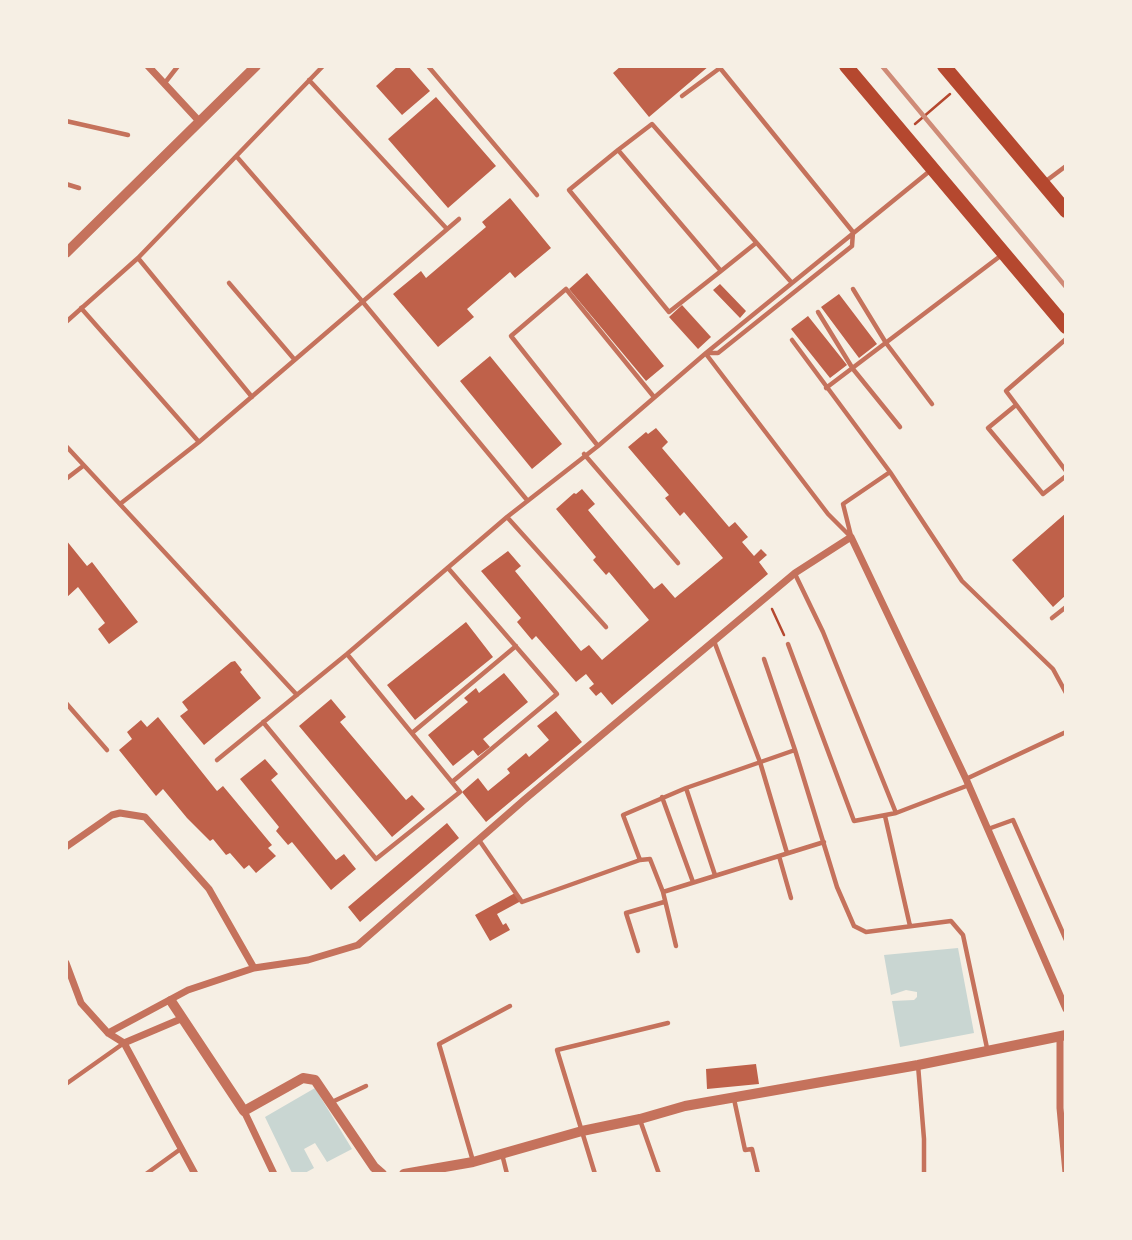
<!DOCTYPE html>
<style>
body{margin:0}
#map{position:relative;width:1132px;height:1240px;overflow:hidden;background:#f6efe4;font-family:"Public Sans",sans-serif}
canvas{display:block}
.frame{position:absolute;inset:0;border:68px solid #f6efe4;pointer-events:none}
</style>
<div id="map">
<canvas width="1132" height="1240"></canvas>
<div class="frame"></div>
</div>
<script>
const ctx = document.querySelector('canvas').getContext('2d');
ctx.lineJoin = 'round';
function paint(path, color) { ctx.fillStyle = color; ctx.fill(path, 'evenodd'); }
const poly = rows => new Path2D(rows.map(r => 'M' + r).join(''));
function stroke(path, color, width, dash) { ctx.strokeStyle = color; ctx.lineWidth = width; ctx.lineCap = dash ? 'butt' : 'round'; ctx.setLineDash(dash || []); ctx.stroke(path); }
paint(poly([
 [958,948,974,1033,900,1047,892,1001,914,1000,917,997,917,992,906,990,891,995,884,955],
 [315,1088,352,1149,327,1162,315,1143,304,1149,314,1168,305,1173,292,1173,265,1117]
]), '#c9d6d2');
paint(poly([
 [398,66,408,66,430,91,402,115,376,86],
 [621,66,709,66,649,117,613,73],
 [436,97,496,166,448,208,388,139],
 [510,198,551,248,515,278,510,272,467,309,474,317,438,347,393,294,421,271,426,278,486,227,482,222],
 [587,273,664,366,646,381,569,289],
 [720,284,746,311,740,318,713,290],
 [839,294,877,344,859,358,821,307],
 [682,305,711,337,698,349,669,317],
 [808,316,847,365,830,378,791,329],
 [490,356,562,444,532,469,460,381],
 [656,428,668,442,662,448,729,527,735,522,748,537,742,542,754,556,761,549,767,555,759,562,768,574,612,705,601,692,596,696,589,688,594,684,586,674,576,682,536,636,532,640,517,622,521,618,481,571,508,551,521,566,515,571,581,651,589,645,602,660,649,620,609,572,606,575,593,560,596,557,556,509,574,493,576,494,582,489,595,504,588,510,654,589,662,583,675,598,723,558,684,512,680,516,665,498,669,495,628,447,646,432,648,434],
 [1066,513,1066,595,1053,607,1012,560],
 [66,540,87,566,92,562,138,622,109,644,98,629,105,623,78,587,66,598],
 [466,622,493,657,415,720,387,685],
 [235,661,242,670,240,672,261,698,204,745,180,716,188,710,182,702,231,662],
 [504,673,528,702,483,739,490,747,478,756,473,750,453,766,428,735,468,702,464,698,476,688,479,693],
 [331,699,346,717,340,722,406,800,412,795,425,809,392,837,299,726],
 [556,711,582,742,486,822,462,792,478,778,488,791,510,773,507,769,526,753,529,757,549,740,537,726],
 [158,717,217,791,223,786,272,845,268,848,276,856,256,873,249,865,244,869,230,853,226,855,213,839,210,841,187,818,163,789,156,796,119,750,132,739,127,732,141,720,147,727],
 [265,759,278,774,271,780,336,860,344,854,356,869,331,890,292,842,288,845,276,831,279,827,240,779],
 [447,823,459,838,360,922,348,907],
 [515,893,521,901,497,914,503,925,506,923,510,930,490,941,475,915],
 [756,1064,759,1084,707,1089,706,1069]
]), '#bf614a');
stroke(poly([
 [915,124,950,94],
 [772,609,784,635]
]), '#b5482f', 2.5);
stroke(poly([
 [428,66,537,195],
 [309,80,447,229],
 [164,84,178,66],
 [682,96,720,68,853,232,852,246,718,353,707,353],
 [66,121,128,135],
 [618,150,721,271,669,312,569,190,618,150,652,124,792,283],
 [237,157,362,301,527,500],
 [1046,181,1066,166],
 [66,184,79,188],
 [138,258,252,397],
 [721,271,756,243],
 [229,283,294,359],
 [853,289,886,343,932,404],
 [81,308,199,442],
 [818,312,853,369,900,427],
 [66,322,138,258,323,66],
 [1066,339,1006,391,1066,471],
 [792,340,890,472,962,581,1053,669,1066,693],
 [706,354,828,514,851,537],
 [826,388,1003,254],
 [1016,405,988,428,1043,494,1066,476],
 [66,446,297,695],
 [598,446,511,336,566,289,654,397],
 [584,454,678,563],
 [66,479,83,466],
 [120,504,199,442,459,219],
 [507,517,606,627],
 [851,536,843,504,890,472],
 [448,568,557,694,452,782],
 [795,574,823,632,896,813],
 [1052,618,1066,607],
 [714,641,760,762,787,853],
 [788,644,854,821,896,813,969,785],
 [764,659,795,750,837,887,854,926,866,932,951,921,963,935,987,1048],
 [66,703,107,750],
 [263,722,376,859,460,792,347,654],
 [412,733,516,646],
 [217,760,347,654,507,517,598,446,706,353,931,170],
 [966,779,1066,732],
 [662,797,693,882],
 [885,816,910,926],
 [988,829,1013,820,1066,940],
 [479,840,522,902,640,860,650,859,663,892,824,842],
 [779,856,791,898],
 [640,860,623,815,686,788],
 [715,875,686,788,795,750],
 [663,892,676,946],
 [638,951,626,913,664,902],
 [918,1065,924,1139,924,1174],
 [66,1084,124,1043],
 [734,1099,745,1150,752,1149,758,1174],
 [332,1102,366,1086],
 [640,1120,659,1174],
 [502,1154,507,1174],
 [473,1161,439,1044,510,1006],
 [146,1174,182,1148],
 [595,1174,557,1050,668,1023]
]), '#c5725c', 4.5);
stroke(poly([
 [148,66,199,121],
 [66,847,112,815,120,813,145,817,209,889,254,968],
 [66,963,81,1003,108,1033,124,1043,195,1174],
 [108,1033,188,990,254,968,308,960,358,945,524,800,795,573,851,537,966,779,1066,1009],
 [1060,1036,1060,1108,1066,1173],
 [124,1043,183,1018],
 [244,1111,274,1174]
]), '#c5725c', 7);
stroke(poly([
 [66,253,256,66],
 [171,1001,244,1111,303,1078,315,1080,374,1167,382,1174],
 [404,1174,473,1162,582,1131,640,1119,685,1106,918,1065,1066,1035]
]), '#c5725c', 10);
stroke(poly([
 [846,66,1066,327],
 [944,66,1066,211]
]), '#b5482f', 14);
stroke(poly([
 [882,66,1066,287]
]), '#cf8b77', 4.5);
</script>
